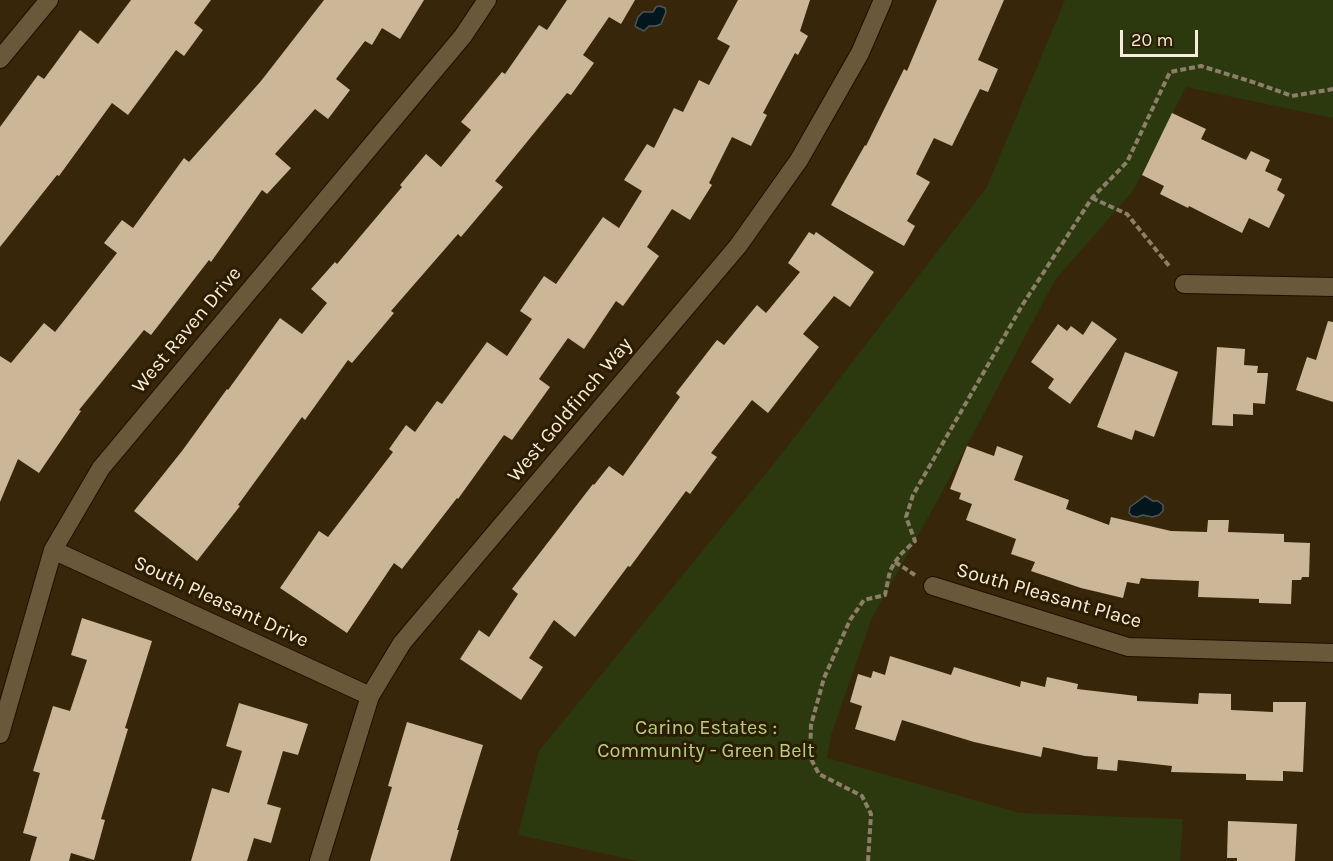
<!DOCTYPE html>
<style>
body{margin:0}
#map{position:relative;width:1333px;height:861px;overflow:hidden;background:#372609;font-family:Karla,sans-serif}
canvas{display:block}
.scale{position:absolute;left:1120px;top:30px;width:78px;height:27px;box-sizing:border-box;border:3px solid #f8eddd;border-top:0;padding-left:8px;font-size:18px;line-height:21px;white-space:nowrap;color:#f8eddd;-webkit-text-stroke:4px #2c1d01;paint-order:stroke}
</style>
<div id="map">
<canvas width="1333" height="861"></canvas>
<div class="scale">20 m</div>
</div>
<script>
const ctx = document.querySelector('canvas').getContext('2d');
ctx.lineJoin = 'round';
function paint(path, color) { ctx.fillStyle = color; ctx.fill(path, 'evenodd'); }
const poly = rows => new Path2D(rows.map(r => 'M' + r).join(''));
function stroke(path, color, width, dash) { ctx.strokeStyle = color; ctx.lineWidth = width; ctx.lineCap = dash ? 'butt' : 'round'; ctx.setLineDash(dash || []); ctx.stroke(path); }
function drawText(font, color, halo, rows, align = 'center') {
  ctx.font = font + ' Karla,sans-serif'; ctx.lineWidth = 6; ctx.setLineDash([]); ctx.textBaseline = 'middle'; ctx.strokeStyle = halo; ctx.fillStyle = color; for (const [text, x, y, turn = 0] of rows) {
    ctx.save(); ctx.translate(x, y); ctx.rotate((+turn || 0) * Math.PI / 180); ctx.textAlign = isNaN(turn) ? turn : align; if (halo) ctx.strokeText(text, 0, 0); ctx.fillText(text, 0, 0); ctx.restore();
  }
}
paint(poly([
 [1065,0,1333,0,1333,117,1332,118,1186,87,1133,191,1055,280,940,496,872,618,831,735,827,758,1020,813,1183,819,1180,861,638,861,518,835,539,751,780,456,987,187]
]), '#2c390f');
const water = poly([
 [660,6,665,8,666,12,661,24,656,26,649,26,644,31,636,27,635,26,638,17,643,12,653,12,656,7,660,6],
 [1145,496,1153,501,1158,501,1163,505,1163,511,1159,515,1152,517,1143,515,1137,517,1132,516,1129,513,1130,507,1145,496]
]);
paint(water, '#04161d');
stroke(water, '#4d5657', 1.5);
paint(poly([
 [131,0,211,0,194,23,203,30,184,56,176,50,128,115,112,103,59,176,57,175,0,247,0,127,38,75,44,79,80,30,98,44],
 [324,0,424,0,400,39,382,28,372,45,365,41,336,79,350,90,328,119,315,109,275,154,291,168,267,194,262,190,211,262,209,260,151,335,144,330,79,410,81,411,39,473,18,459,0,502,0,356,11,363,44,323,55,332,117,253,104,243,122,220,133,228,184,158,189,162,261,81],
 [567,0,635,0,621,24,609,17,583,55,594,63,571,95,567,93,495,181,503,187,461,237,458,234,391,311,394,313,352,363,348,360,305,420,302,417,238,505,240,506,197,561,134,511,182,451,227,389,228,390,280,318,302,334,327,303,311,289,335,262,337,264,402,187,400,185,426,154,441,167,471,130,461,122,502,72,505,74,539,25,547,30],
 [738,0,810,0,800,31,808,36,798,55,795,53,763,113,767,115,751,146,732,137,709,183,712,185,690,220,672,209,647,247,659,256,623,306,616,301,584,349,568,338,539,379,550,387,512,440,504,435,458,499,457,498,402,569,394,563,347,633,280,588,319,531,328,537,393,452,389,449,406,425,415,432,437,401,442,404,487,342,507,356,532,319,520,311,544,276,556,284,603,217,619,228,642,191,624,180,647,144,654,148,674,108,683,112,699,80,709,85,730,46,717,39],
 [937,0,1004,0,978,60,998,69,988,92,980,89,952,146,934,138,916,174,930,182,907,221,915,226,904,246,831,205,865,145,866,146,904,69,907,71],
 [1172,113,1206,129,1201,139,1246,160,1251,151,1270,160,1265,171,1282,179,1277,190,1285,195,1269,228,1249,218,1242,233,1189,206,1188,208,1160,194,1164,186,1142,175],
 [809,232,814,235,816,232,874,272,850,307,834,296,803,334,819,347,768,413,752,400,711,453,717,457,690,494,686,491,630,567,628,566,575,637,554,620,529,658,543,667,521,700,460,659,479,630,489,637,518,594,512,589,593,484,594,485,609,466,623,476,680,397,676,393,717,340,724,345,757,305,766,313,800,272,788,263],
 [1092,321,1117,339,1070,404,1048,388,1054,379,1031,362,1058,324,1067,331,1071,326,1083,335],
 [1328,321,1333,322,1333,402,1296,390,1307,357,1316,360],
 [1217,347,1245,349,1244,365,1258,366,1257,373,1268,373,1265,404,1253,403,1253,415,1233,414,1233,426,1212,425],
 [1125,352,1178,372,1154,437,1135,430,1132,440,1097,427],
 [967,446,994,456,997,446,1023,456,1014,480,1069,500,1066,509,1109,525,1111,517,1171,531,1207,532,1208,520,1229,520,1228,532,1284,534,1284,542,1310,543,1309,577,1302,577,1301,580,1292,580,1291,604,1259,603,1259,599,1198,597,1199,581,1148,579,1141,578,1139,584,1127,582,1123,598,1081,588,1031,571,1035,562,1011,554,1016,539,966,520,972,504,959,499,961,493,950,489],
 [82,618,152,641,125,728,128,729,101,819,105,820,94,860,71,853,69,861,30,861,37,837,23,833,40,773,33,771,53,706,70,711,87,660,71,655],
 [890,656,951,675,954,667,1020,687,1021,681,1045,687,1047,677,1078,684,1077,689,1137,696,1137,701,1198,704,1199,693,1231,694,1231,710,1273,712,1273,702,1306,702,1303,772,1283,771,1283,781,1246,780,1246,774,1171,772,1172,766,1118,760,1117,771,1097,769,1098,757,1085,756,1043,747,1041,757,974,742,902,720,895,741,855,729,862,706,850,702,858,674,871,678,873,671,885,675],
 [239,703,308,724,298,755,283,751,267,804,281,808,271,843,254,838,247,861,191,861,212,788,229,793,242,751,226,746],
 [407,722,483,745,457,830,459,830,450,861,370,861,392,787,388,786],
 [1228,821,1297,824,1295,861,1237,861,1237,858,1227,858]
]), '#cbb797');
const street = poly([
 [0,59,49,0],
 [1184,284,1333,287],
 [53,550,370,696],
 [933,586,1128,647,1333,653],
 [0,734,53,550,101,468,463,36,487,0],
 [319,861,370,696,402,643,738,246,799,160,860,53,883,0]
]);
stroke(street, '#1c1000', 20);
stroke(poly([
 [1092,198,1127,214,1170,267],
 [895,562,915,575],
 [868,861,871,814,862,796,819,774,810,757,811,725,824,678,850,620,864,600,885,595,890,571,895,562,902,553,915,541,906,517,913,495,1023,304,1092,198,1127,162,1170,72,1201,66,1256,83,1292,96,1333,89]
]), '#8c7e67', 4, [6, 3]);
stroke(street, '#6a583b', 18);
drawText('20px', '#f8eddd', '#2c1d01', [
 ["West Raven Drive",187,330,-50],
 ["West Goldfinch Way",570,410,-50],
 ["South Pleasant Place",1049,596,16],
 ["South Pleasant Drive",221,602,25]
]);
drawText('20px', '#b5d085', '#2c1d01', [
 ["Carino Estates :",706,728],
 ["Community - Green Belt",706,751]
]);
</script>
